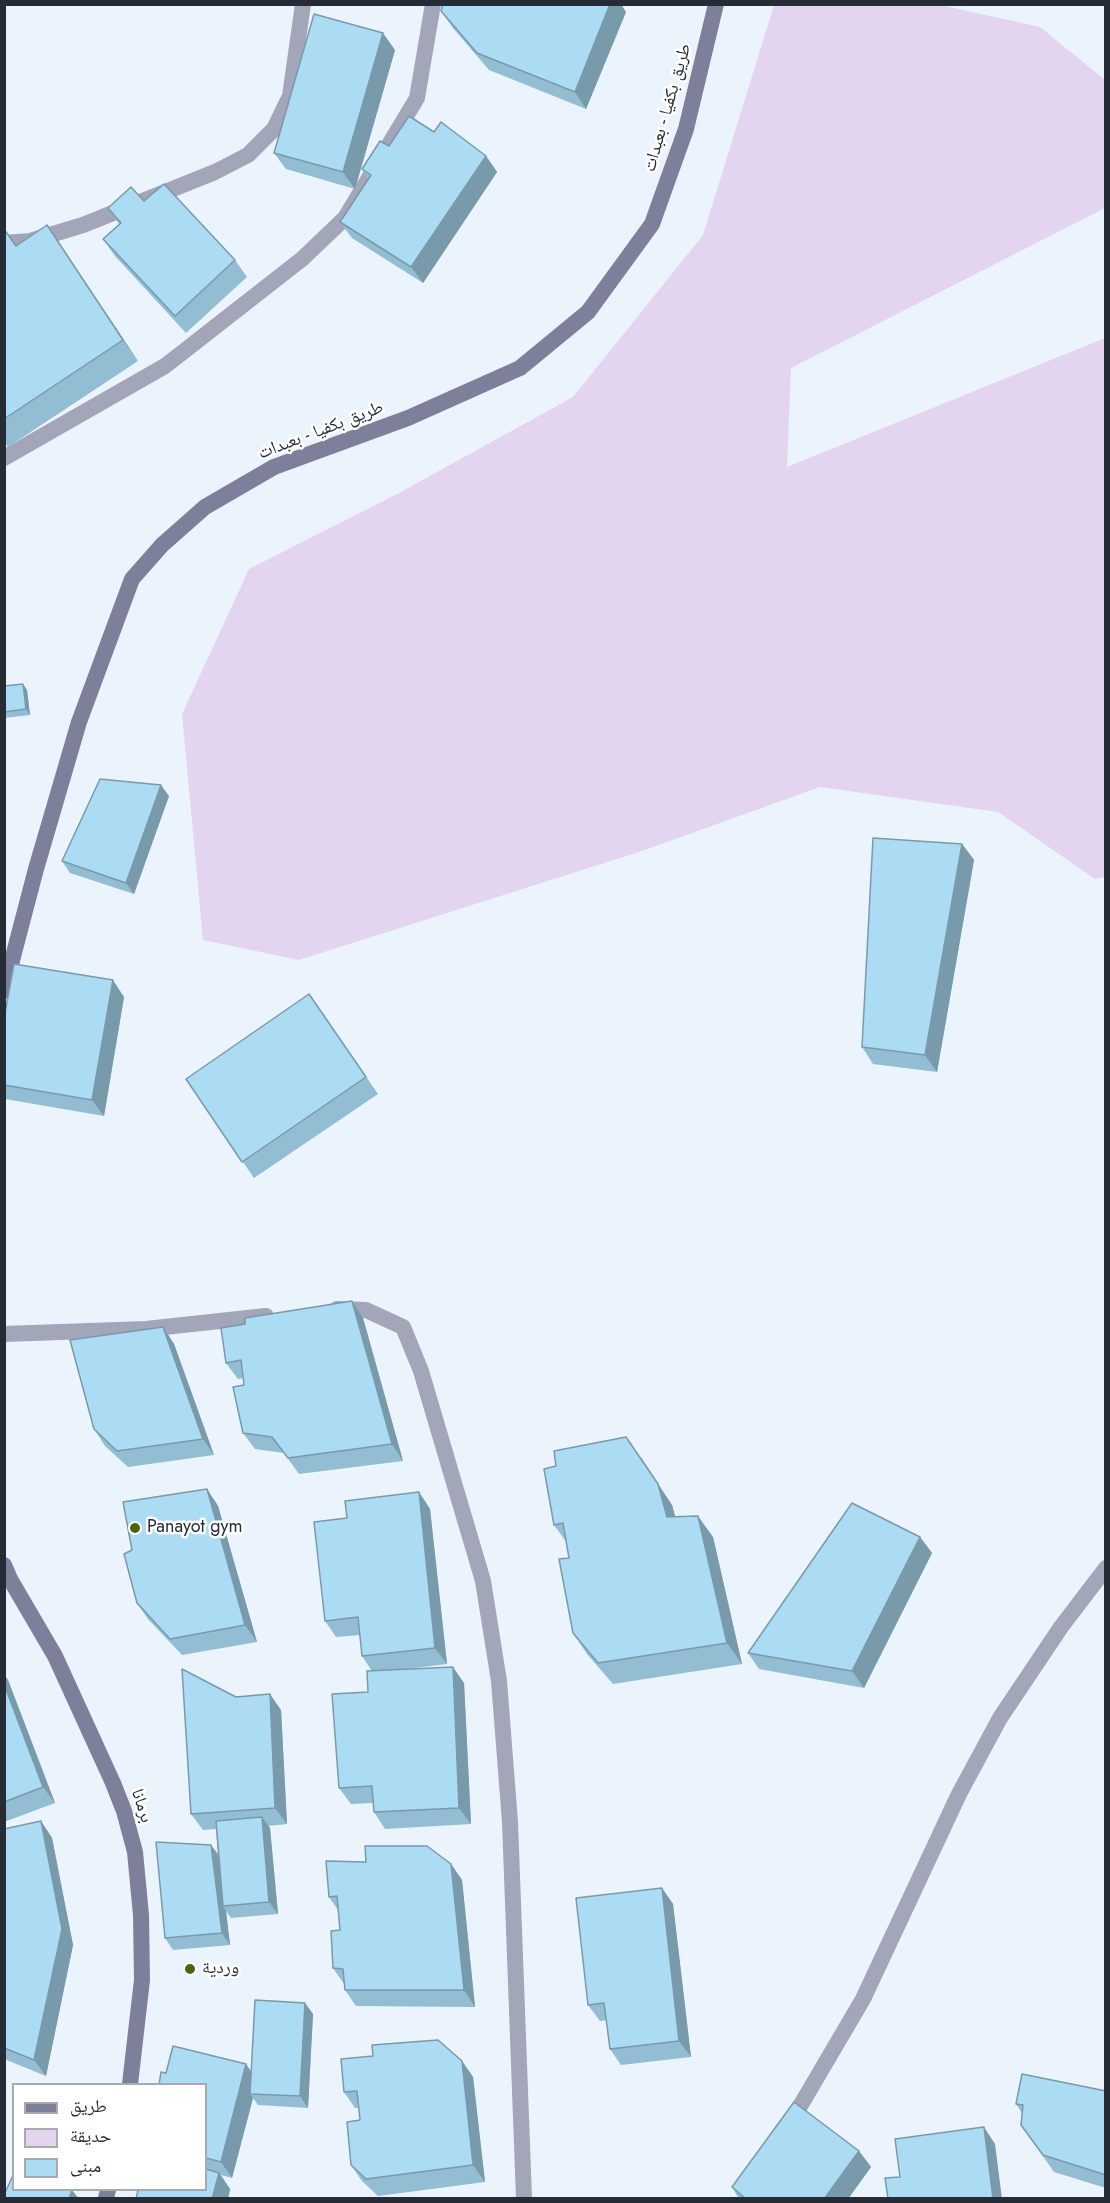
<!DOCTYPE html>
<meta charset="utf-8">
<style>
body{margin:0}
#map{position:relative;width:1110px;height:2203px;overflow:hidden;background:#ebf3fd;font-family:Jost,"Noto Naskh Arabic",sans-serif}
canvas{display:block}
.frame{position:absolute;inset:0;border:6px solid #252c35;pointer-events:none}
.legend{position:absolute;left:12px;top:2083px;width:195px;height:108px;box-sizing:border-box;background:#fff;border:2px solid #a8abae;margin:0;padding:8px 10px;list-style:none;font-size:18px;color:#252c35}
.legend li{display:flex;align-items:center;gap:12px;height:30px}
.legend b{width:30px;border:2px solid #a8abae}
</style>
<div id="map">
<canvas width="1110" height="2203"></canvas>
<div class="frame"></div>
<ul class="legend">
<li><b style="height:8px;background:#7e809b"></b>طريق</li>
<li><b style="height:16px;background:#e3d5ef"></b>حديقة</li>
<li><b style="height:16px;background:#abdcf4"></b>مبنى</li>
</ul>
</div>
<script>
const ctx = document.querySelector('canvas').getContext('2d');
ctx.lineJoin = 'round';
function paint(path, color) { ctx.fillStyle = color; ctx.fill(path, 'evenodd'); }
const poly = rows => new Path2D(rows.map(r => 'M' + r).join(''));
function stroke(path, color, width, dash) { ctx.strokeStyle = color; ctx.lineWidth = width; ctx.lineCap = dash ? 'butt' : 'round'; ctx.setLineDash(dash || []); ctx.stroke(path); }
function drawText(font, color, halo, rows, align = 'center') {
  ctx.font = font + ' Jost,"Noto Naskh Arabic",sans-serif'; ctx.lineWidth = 5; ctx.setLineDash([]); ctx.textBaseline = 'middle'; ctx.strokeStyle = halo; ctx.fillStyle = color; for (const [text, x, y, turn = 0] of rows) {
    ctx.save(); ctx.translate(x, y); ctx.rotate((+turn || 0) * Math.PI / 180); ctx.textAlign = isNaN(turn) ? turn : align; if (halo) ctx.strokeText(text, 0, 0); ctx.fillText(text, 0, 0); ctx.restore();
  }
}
paint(poly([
 [774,5,940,5,1040,27,1105,80,1105,208,791,368,787,467,1105,338,1105,877,1095,879,998,812,820,787,639,852,299,960,203,940,182,714,249,569,399,493,573,397,703,235]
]), '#e3d5ef');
stroke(poly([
 [4,243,30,241,83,225,215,172,248,155,274,129,290,96,303,4],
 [4,458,165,366,302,259,345,218,417,98,433,4],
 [337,1309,366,1310,403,1327,421,1371,483,1581,499,1681,510,1822,524,2198],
 [4,1334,146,1329,266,1316],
 [789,2125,863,1999,959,1794,1000,1718,1061,1627,1106,1568]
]), '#a3a5b8', 16);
stroke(poly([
 [4,991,36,869,79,722,132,579,162,545,205,507,274,467,408,418,520,368,588,312,652,224,686,129,716,4],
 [4,1565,10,1579,55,1656,113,1783,124,1811,135,1852,141,1915,142,1980,130,2084],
 [106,2198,108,2190]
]), '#7e809b', 16);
paint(poly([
 [441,11,626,12,586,109,489,70,453,28],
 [395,50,355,189,286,169,274,153],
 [434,132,486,156,497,172,423,283,352,238,340,222,368,179,362,169,389,146],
 [144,201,235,260,247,277,186,333,115,256,103,239,119,224,108,208],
 [47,225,138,361,8,447,4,441,4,228,16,246],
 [23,684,27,690,30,715,4,718,4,686],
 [169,796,134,894,70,873,62,861],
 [962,844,974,860,937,1072,873,1064,862,1047],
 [309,994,378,1094,254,1178,186,1079],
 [124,997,104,1116,5,1099,4,1085],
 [352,1301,363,1318,403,1461,299,1474,284,1453,255,1449,243,1433,244,1385,243,1378,238,1379,226,1363,245,1324],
 [163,1327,174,1344,214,1455,128,1467,105,1446,94,1429],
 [641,1457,672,1505,675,1517,713,1537,742,1664,613,1684,587,1654,573,1633,569,1558,567,1543,554,1525],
 [207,1489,218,1506,257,1642,182,1655,148,1619,137,1603,132,1550],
 [419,1492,430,1509,447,1664,406,1669,464,1683,471,1824,385,1829,374,1812,373,1803,351,1804,339,1788,368,1692,372,1671,362,1656,360,1635,336,1637,325,1621,347,1518],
 [920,1537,932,1553,864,1688,759,1669,748,1653],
 [4,1675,8,1680,55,1803,4,1822],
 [236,1697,281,1710,287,1824,268,1826,270,1828,278,1914,231,1918,226,1911,230,1945,173,1950,165,1938,211,1845,218,1854,216,1829,203,1830,191,1814],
 [41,1821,52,1838,73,1945,46,2076,4,2059,4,1829],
 [451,1864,462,1880,475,2007,356,2006,345,1990,344,1984,333,1968,340,1930,338,1910,329,1897],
 [662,1888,673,1904,691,2057,621,2065,610,2049,607,2020,600,2021,588,2005],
 [305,2003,313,2014,308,2108,258,2105,253,2098,232,2178,221,2175,230,2189,228,2199,136,2199,206,2190,206,2085,166,2073,251,2072],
 [462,2061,473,2077,485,2182,378,2196,362,2181,351,2165,360,2120,359,2108,355,2108,344,2092],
 [1106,2091,1106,2188,1054,2172,1021,2125,1022,2113,1016,2104],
 [859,2151,871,2167,848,2199,739,2199,732,2187]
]), '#93bdd2');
paint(poly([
 [610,4,621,4,626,12,586,109,575,92],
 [383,33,395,50,355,189,343,172],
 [486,156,497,172,423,283,411,267],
 [47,225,61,246,138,361,123,340],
 [23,684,27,690,30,715,26,709],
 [161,785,169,796,134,894,126,883],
 [962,844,974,860,937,1072,925,1055],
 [113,980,124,997,104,1116,92,1100],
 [352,1301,363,1318,403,1461,392,1444],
 [163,1327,174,1344,214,1455,203,1439],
 [626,1437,672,1505,681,1537,667,1517],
 [207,1489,218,1506,257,1642,245,1625],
 [419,1492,430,1509,447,1664,435,1648],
 [698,1516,713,1537,742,1664,727,1643],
 [920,1537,932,1553,864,1688,852,1671],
 [453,1667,464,1683,471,1824,459,1808],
 [4,1675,8,1680,55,1803,43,1787,4,1684],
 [270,1694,281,1710,287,1824,275,1808],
 [262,1817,270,1828,278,1914,269,1902],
 [41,1821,52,1838,73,1945,46,2076,34,2060],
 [211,1845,219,1856,223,1906,226,1911,230,1945,222,1933],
 [451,1864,462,1880,475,2007,464,1990],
 [662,1888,673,1904,691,2057,679,2041],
 [305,2003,313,2014,308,2108,300,2096],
 [462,2061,473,2077,485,2182,473,2165],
 [246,2064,257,2080,250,2094,253,2098,232,2178,221,2162],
 [984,2127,995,2144,1002,2199,993,2199],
 [859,2151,871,2167,848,2199,824,2199],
 [219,2173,230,2189,228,2199,212,2199],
 [72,2190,79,2199,69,2199]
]), '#789aab');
const building = poly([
 [443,4,610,4,575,92,477,53,441,11,443,4],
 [314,14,383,33,343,172,274,153,314,14],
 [409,116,434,132,441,122,486,156,411,267,340,222,371,175,362,169,380,141,389,146,409,116],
 [164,184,235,260,175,316,103,239,121,223,108,208,131,187,144,201,164,184],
 [47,225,123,340,4,419,4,229,16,246,47,225],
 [23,684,26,709,4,712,4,686,23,684],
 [100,779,161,785,126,883,62,861,100,779],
 [873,838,962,844,925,1055,862,1047,873,838],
 [14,964,113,980,92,1100,4,1085,4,1019,14,964],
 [309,994,366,1077,242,1162,186,1079,309,994],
 [352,1301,392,1444,288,1458,272,1437,243,1433,233,1387,244,1385,241,1360,226,1363,221,1328,245,1324,245,1318,352,1301],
 [163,1327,203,1439,117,1451,94,1429,70,1340,163,1327],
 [626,1437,658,1484,667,1517,698,1516,727,1643,598,1663,573,1633,559,1559,569,1558,563,1523,554,1525,544,1469,556,1466,554,1451,626,1437],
 [207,1489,245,1625,170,1639,137,1603,124,1554,132,1550,123,1502,207,1489],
 [419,1492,435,1648,362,1656,358,1617,325,1621,314,1522,347,1518,345,1501,419,1492],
 [852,1503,920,1537,852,1671,748,1653,852,1503],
 [453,1667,459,1808,374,1812,372,1786,339,1788,332,1694,368,1692,367,1671,453,1667],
 [182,1669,236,1697,270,1694,275,1808,191,1814,182,1669],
 [4,1684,43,1787,4,1802,4,1684],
 [262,1817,269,1902,223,1906,216,1821,262,1817],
 [41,1821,62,1929,34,2060,4,2048,4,1829,41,1821],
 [156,1842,211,1845,222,1933,165,1938,156,1842],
 [365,1846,427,1846,451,1864,464,1990,345,1990,343,1969,333,1968,331,1931,340,1930,337,1896,329,1897,326,1861,366,1862,365,1846],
 [662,1888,679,2041,610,2049,604,2003,588,2005,576,1898,662,1888],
 [255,2000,305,2003,300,2096,250,2094,255,2000],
 [438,2040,462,2061,473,2165,366,2179,351,2165,347,2122,360,2120,357,2091,344,2092,341,2059,373,2056,372,2045,438,2040],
 [173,2046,246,2064,221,2162,206,2158,206,2085,159,2085,161,2072,166,2073,173,2046],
 [1022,2074,1106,2091,1106,2175,1043,2155,1021,2125,1023,2105,1016,2104,1022,2074],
 [794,2102,859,2151,824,2199,746,2199,732,2187,794,2102],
 [984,2127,993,2199,888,2199,885,2178,900,2177,895,2139,984,2127],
 [206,2169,219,2173,212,2199,136,2199,138,2190,206,2190,206,2169],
 [14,2173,14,2190,72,2190,69,2199,4,2199,4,2195,14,2173]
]);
paint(building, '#abdcf4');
stroke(building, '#789aab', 1.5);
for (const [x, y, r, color] of [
 [135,1528,6,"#50640f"],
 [190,1969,6,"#50640f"]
]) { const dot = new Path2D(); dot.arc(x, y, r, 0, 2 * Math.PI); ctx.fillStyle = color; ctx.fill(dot); stroke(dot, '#fff', 2); }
drawText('18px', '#252c35', '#fff', [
 ["طريق بكفيا - بعبدات",668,108,-74],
 ["طريق بكفيا - بعبدات",321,431,-21],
 ["برمانا",141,1806,72]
]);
drawText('18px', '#252c35', '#fff', [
 ["Panayot gym",147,1528],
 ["وردية",202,1969]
], 'left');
</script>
